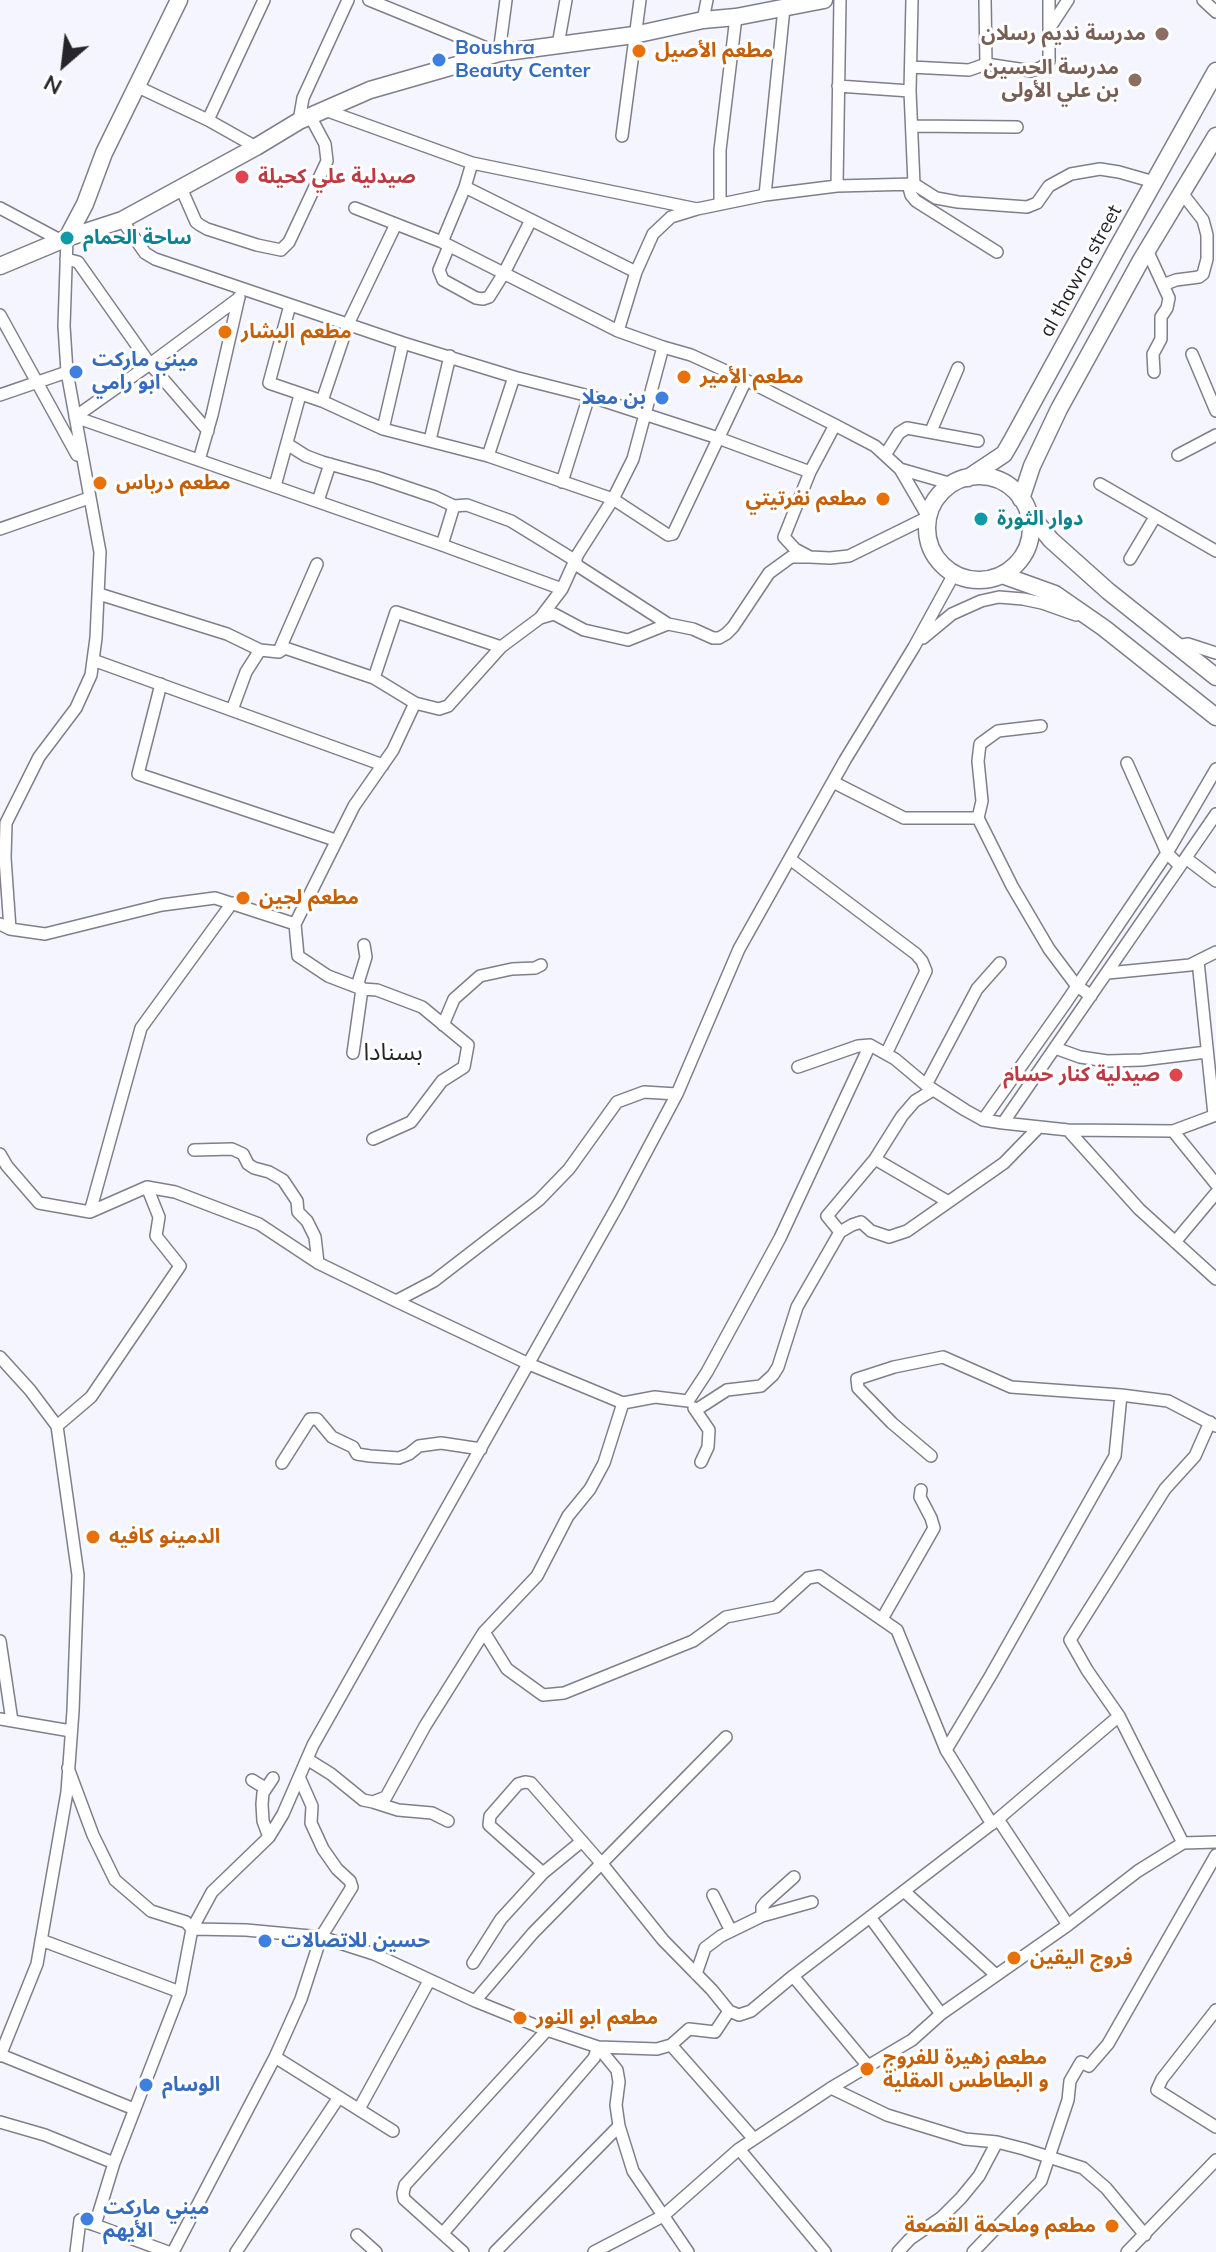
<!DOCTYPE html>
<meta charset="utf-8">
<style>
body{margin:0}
#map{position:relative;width:1216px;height:2252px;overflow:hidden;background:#f4f5fe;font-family:Mulish,sans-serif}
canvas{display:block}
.north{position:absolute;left:24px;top:24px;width:80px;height:80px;-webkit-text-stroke:6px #fff;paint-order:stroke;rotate:208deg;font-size:22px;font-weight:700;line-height:32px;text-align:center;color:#26262a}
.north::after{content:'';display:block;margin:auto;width:28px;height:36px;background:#26262a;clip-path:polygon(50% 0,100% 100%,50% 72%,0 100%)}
</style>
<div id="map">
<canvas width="1216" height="2252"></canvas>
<div class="north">N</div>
</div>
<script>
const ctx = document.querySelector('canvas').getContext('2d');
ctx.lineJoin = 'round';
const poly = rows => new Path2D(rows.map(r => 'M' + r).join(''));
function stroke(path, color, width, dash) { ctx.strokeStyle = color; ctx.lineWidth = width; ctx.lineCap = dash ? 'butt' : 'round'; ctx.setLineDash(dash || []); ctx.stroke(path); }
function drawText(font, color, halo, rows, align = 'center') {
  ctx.font = font + ' Mulish,"Noto Sans Arabic",sans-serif'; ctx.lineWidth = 6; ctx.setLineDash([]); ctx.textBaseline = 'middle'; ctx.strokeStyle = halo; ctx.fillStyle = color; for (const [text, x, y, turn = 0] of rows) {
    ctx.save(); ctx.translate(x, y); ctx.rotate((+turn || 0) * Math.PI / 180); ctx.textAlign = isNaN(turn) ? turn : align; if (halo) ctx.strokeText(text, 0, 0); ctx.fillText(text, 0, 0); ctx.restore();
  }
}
const street = poly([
 [369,0,499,53,506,0],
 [985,0,986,64],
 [1203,0,1216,12],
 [703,20,707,0],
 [1049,27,1049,0],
 [558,45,566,0],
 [911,67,969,70,986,64,1032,71,1042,67,1049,61,1049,29,1068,0],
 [838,86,910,91],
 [138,87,208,120,256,147],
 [325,110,472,163,697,209,765,195,837,186,914,184,910,91,912,0],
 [208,120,264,0],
 [299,121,303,98,348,0],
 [912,126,1017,127],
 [622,136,640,0],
 [472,163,465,187,636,272],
 [908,184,911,195,916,201,997,252],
 [914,184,936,198,958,202,1027,207,1037,203,1049,186,1071,174,1100,169,1119,172,1154,182],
 [837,186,840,0],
 [181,188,196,222,200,225,207,229,257,245,281,250,289,242,327,161,325,144,310,116],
 [765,195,784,8],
 [720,204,720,150,736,17],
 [0,208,60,240],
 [355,208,442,242,618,331],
 [122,220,145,253,155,259,403,343,514,377,589,396,718,438,810,472],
 [442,242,465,187],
 [449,246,439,270,443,280,476,298,483,299,489,297,504,273,531,220],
 [1147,250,1169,298,1167,308,1161,317,1161,339,1153,354,1154,372],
 [66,259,78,262,150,364,208,431],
 [1163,285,1176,280,1199,277,1203,274,1207,259,1207,235,1203,220,1182,193],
 [290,305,269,383,322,401,383,429,488,456,613,499,668,535,673,534,746,380],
 [0,315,77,455],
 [663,347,691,355,752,383,835,425,875,446,900,469,952,484],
 [1192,354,1216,411],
 [0,395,67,372],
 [322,401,348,324,396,224],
 [75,417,442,545,562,589],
 [75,417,150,364,239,298],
 [835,425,810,472,784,537,795,549,810,557,830,558,849,556,928,517,900,469],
 [383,429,403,343],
 [931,431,958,368],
 [430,440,450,356],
 [287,444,306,456,322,462,376,477,435,497,454,506],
 [885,455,899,433,907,428,978,441],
 [1178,455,1216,435],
 [488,456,514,377],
 [199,460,212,415,239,297],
 [562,482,589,396],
 [1100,484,1216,551],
 [275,486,300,395],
 [318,501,330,464],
 [0,529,89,498],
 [442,545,454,506,467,505,511,521,576,561],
 [1130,559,1155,517],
 [575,564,668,624],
 [99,594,227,634,260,650,279,652,285,648,374,678,415,703],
 [540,618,554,614,584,630,628,640,668,624,693,629,713,638,719,638,726,634,733,627,769,573,791,557,809,557],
 [923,638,952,614,981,601,999,597,1023,599,1042,603,1076,615],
 [1177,646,1188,644,1216,653],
 [279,651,317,564],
 [93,660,383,765],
 [374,678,396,612,501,647],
 [161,684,138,774,335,840],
 [232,710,246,672,260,650],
 [1127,763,1167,853,1180,866],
 [833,782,904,818,978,818,1012,886,1049,949,1076,985,1091,996],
 [978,818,982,801,978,761,980,744,998,731,1041,726],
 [790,859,916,954,922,961,926,971,886,1054],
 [1187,859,1216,881],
 [0,924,10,929,45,934,162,905,215,898,295,924],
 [10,929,5,858,6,823,39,757,76,708,91,675,96,638,100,552,67,372,64,326,67,238],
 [364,945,366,957,358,983,362,989,377,990,422,1007,468,1045,464,1067,442,1081,411,1122,373,1139],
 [1198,961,1214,1115],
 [1108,973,1190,965,1216,952],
 [443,1025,454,999,480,976,512,969,535,968,541,965],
 [1055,1048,1080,1057,1107,1061,1142,1060,1207,1052],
 [353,1053,362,989,328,976,298,956,295,924,354,806,393,750,415,703,439,709,448,706,501,647,540,618,562,589,578,554,613,499,633,459,663,347,618,331,636,272,653,234,671,217,697,209],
 [798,1067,858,1046,870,1045,895,1059,926,1085,965,1110,983,1120,1003,1123,1068,1130,1173,1131,1216,1115],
 [926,1085,977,989,1000,963],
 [983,1120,1065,1004,1167,853,1216,769],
 [1003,1123,1216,814],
 [1068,1130,1139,1209,1216,1279],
 [1173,1131,1216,1184],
 [194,1150,232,1149,243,1154,248,1164,254,1168,269,1172,283,1180,297,1201,298,1212,307,1221,315,1237,318,1263],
 [0,1154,7,1166,39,1203,90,1212,147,1187,159,1217,156,1236,180,1266,91,1397,57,1426],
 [875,1159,947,1201],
 [147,1187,175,1192,259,1224,318,1263,396,1301,434,1281,539,1200,569,1169,617,1102,644,1092,677,1094],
 [90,1212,141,1028,232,903],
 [840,1232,827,1216,875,1159,902,1116,915,1101,933,1090],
 [1175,1242,1216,1193],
 [396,1301,529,1364,623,1403,655,1397,688,1401,707,1372,780,1238,870,1045],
 [0,1357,30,1390,57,1426,78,1575,73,1711,67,1792,37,1964,0,2056],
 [694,1408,709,1430,708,1447,701,1462],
 [696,1410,727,1390,761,1386,773,1375,778,1367,797,1307,840,1232,852,1225,861,1222,871,1231,889,1237,907,1231,1004,1163,1039,1127],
 [931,1456,892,1423,858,1388,857,1379,894,1367,943,1357,1011,1387,1121,1395,1168,1401,1216,1426],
 [282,1463,310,1419,317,1419,332,1437,353,1447,357,1454,370,1456,399,1458,409,1454,419,1446,441,1443,481,1449],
 [882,1619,934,1528,931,1518,920,1497,921,1490],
 [484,1632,507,1669,543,1695,564,1693,693,1641,726,1617,776,1607,808,1578,819,1576,897,1630,946,1750,992,1824],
 [0,1641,12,1721],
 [0,1719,71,1731],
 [946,1750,991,1675,1115,1456,1121,1395],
 [307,1759,331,1774,363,1800,373,1802,386,1797,425,1726,484,1632,537,1576,568,1516,590,1489,604,1463,623,1403],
 [68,1768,93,1835,115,1880,151,1911,186,1922,192,1929,246,1930,321,1937,374,1954,475,2001,547,2030,598,2047,657,2049,671,2045,754,2139],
 [252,1780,265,1788],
 [373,1802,398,1810,432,1813,448,1821],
 [998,1819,1068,1925],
 [269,1837,263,1821,262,1804,263,1793,273,1778],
 [1183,1843,1119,1716,1087,1670,1070,1640,1165,1489,1195,1456,1210,1422],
 [543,1873,489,1825,490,1816,518,1784,525,1782,531,1783,602,1864,663,1940,712,1990,729,2011,739,2015,751,2011,793,1976,998,1819,1119,1716],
 [905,1892,996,1975],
 [713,1895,731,1931],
 [762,1916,762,1907,766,1902,794,1877],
 [870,1917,941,2014],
 [41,1940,180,1992],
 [473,1963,501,1919,543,1873,582,1841],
 [696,1974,705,1948,721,1936,762,1916,812,1902],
 [793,1976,868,2066],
 [475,2001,533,1933,726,1737],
 [1216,2010,1162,2079,1157,2090,1216,2127],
 [671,2045,689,2029,715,2032,729,2011],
 [598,2047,617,2070,619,2082,616,2105,619,2126,633,2171,688,2252],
 [1,2055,134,2109],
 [275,2057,393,2131],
 [831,2088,887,2115,965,2139,997,2142,1024,2149,1083,2168,1106,2188,1145,2235],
 [359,2109,429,1981],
 [0,2122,45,2135,114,2163],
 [739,2149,825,2252],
 [95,2225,168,2252],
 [443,2233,594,2058,598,2047],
 [357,2235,376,2252],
 [76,2252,80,2220,95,2225,114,2163,180,1992,192,1929,212,1892,269,1837,283,1814,313,1745,619,1203,677,1094,739,949,845,760,914,647,954,574],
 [173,2252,275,2057,301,1999,321,1937,352,1887,350,1881,337,1869,323,1849,311,1823,312,1806,300,1779],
 [236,2252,339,2097],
 [463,2252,404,2199,403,2193,405,2185,547,2030],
 [495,2252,619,2126],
 [594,2252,663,2216,739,2149,831,2088,912,2040,941,2014,1068,1925,1138,1871,1183,1843,1216,1842],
 [898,2252,910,2239,942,2217,961,2198,979,2176,997,2142],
 [973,2252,1041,2181,1068,2100,1070,2081,1081,2062,1089,2066,1108,2044,1216,1855],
 [1127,2252,1216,2160]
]);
const secondary = poly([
 [67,238,85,204,104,153,179,0],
 [0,266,67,238,122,220,256,147,299,121,370,90,499,53,634,35,703,20,736,17,824,0],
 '927 528a52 52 0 1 1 104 0a52 52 0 1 1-104 0Z',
 [968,478,1004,454,1011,442,1116,250,1216,71],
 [1021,499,1032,466,1059,409,1140,262,1216,136],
 [1028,512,1051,540,1108,591,1216,677],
 [1002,575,1055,594,1104,628,1216,717]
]);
stroke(street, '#7e7f8a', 14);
stroke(secondary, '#7e7f8a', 19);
stroke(street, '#fff', 11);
stroke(secondary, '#fff', 16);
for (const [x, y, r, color] of [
 [1162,34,8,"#8d6e63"],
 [639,51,8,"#e8710a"],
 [439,60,8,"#3f7fe0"],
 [1135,80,8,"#8d6e63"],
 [242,177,8,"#e0444e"],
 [67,238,8,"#0f9aa8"],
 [225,332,8,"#e8710a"],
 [76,372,8,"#3f7fe0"],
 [684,377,8,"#e8710a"],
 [662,398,8,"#3f7fe0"],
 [100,483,8,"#e8710a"],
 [883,499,8,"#e8710a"],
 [981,519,8,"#0f9aa8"],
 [243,898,8,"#e8710a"],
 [1176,1075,8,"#e0444e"],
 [93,1537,8,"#e8710a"],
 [265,1941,8,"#3f7fe0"],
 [1014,1958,8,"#e8710a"],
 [520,2018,8,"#e8710a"],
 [867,2069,8,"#e8710a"],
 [146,2085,8,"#3f7fe0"],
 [87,2219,8,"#3f7fe0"],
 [1112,2226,8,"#e8710a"]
]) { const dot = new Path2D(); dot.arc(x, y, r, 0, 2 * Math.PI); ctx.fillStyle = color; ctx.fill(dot); stroke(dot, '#fff', 3); }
drawText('bold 20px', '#785e54', '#fff', [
 ["مدرسة نديم رسلان",1146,34],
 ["مدرسة الحسين",1119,68],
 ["بن علي الأولى",1119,91]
], 'right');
drawText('bold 20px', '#366cbe', '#fff', [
 ["Boushra",455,48],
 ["Beauty Center",455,71],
 ["ميني ماركت",92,360],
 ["ابو رامي",92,383],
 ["بن معلا",646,398,"right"],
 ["حسين للاتصالات",281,1941],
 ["الوسام",162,2085],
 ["ميني ماركت",103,2208],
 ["الأيهم",103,2231]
], 'left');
drawText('bold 20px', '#c56008', '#fff', [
 ["مطعم الأصيل",655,51],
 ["مطعم البشار",241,332],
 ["مطعم الأمير",700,377],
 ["مطعم درباس",116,483],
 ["مطعم نفرتيتي",867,499,"right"],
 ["مطعم لجين",259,898],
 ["الدمينو كافيه",109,1537],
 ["فروج اليقين",1030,1958],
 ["مطعم ابو النور",536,2018],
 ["مطعم زهيرة للفروج",883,2058],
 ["و البطاطس المقلية",883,2081],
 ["مطعم وملحمة القصعة",1096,2226,"right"]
], 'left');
drawText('bold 20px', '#be3a42', '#fff', [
 ["صيدلية علي كحيلة",258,177],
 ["صيدلية كنار حسام",1160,1075,"right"]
], 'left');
drawText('bold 20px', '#0d838f', '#fff', [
 ["ساحة الحمام",83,238],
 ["دوار الثورة",997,519]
], 'left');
drawText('20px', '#26262a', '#fff', [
 ["al thawra street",1081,271,-61]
]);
drawText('24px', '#26262a', '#fff', [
 ["بسنادا",393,1053]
]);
</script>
